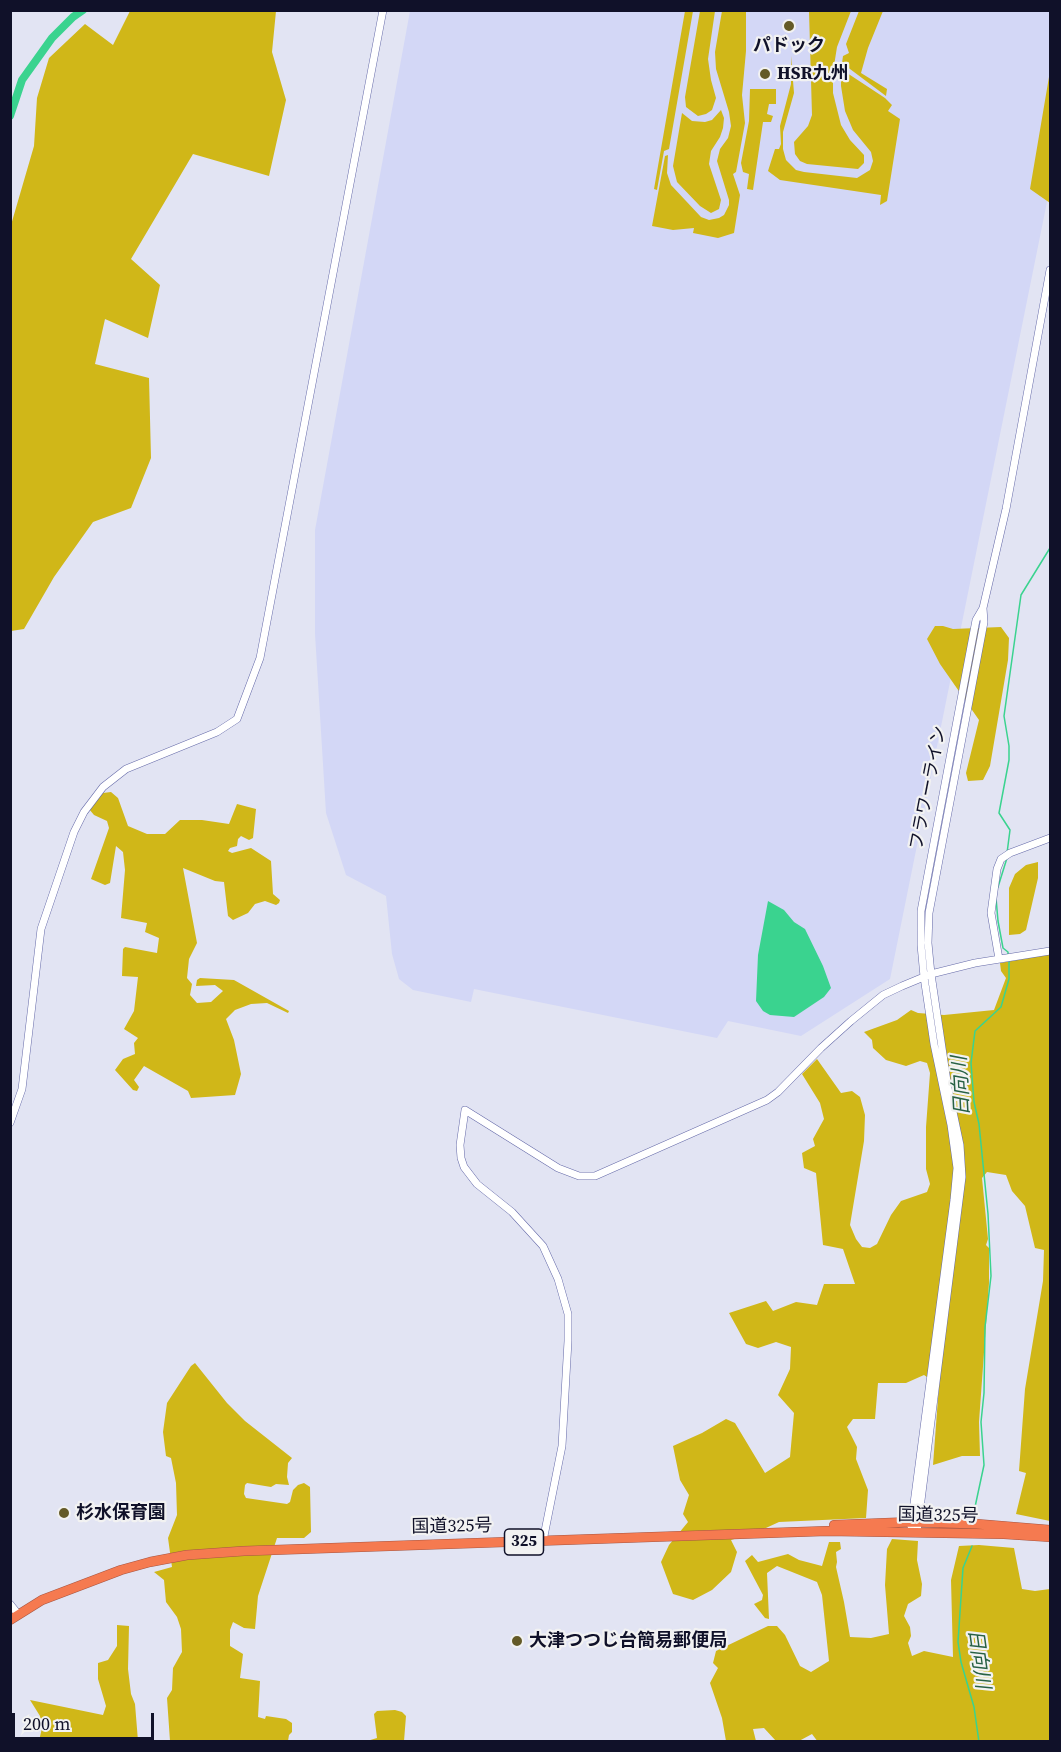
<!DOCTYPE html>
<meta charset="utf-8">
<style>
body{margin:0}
#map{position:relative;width:1061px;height:1752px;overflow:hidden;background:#e2e4f3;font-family:"Source Serif 4",serif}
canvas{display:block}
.frame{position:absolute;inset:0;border:12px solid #101129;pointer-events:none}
.scale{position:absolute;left:12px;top:1713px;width:142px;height:27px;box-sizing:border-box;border:3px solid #101129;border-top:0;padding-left:8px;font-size:18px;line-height:21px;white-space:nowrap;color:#101129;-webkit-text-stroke:4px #f2f2f2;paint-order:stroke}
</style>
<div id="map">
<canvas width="1061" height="1752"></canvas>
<div class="frame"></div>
<div class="scale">200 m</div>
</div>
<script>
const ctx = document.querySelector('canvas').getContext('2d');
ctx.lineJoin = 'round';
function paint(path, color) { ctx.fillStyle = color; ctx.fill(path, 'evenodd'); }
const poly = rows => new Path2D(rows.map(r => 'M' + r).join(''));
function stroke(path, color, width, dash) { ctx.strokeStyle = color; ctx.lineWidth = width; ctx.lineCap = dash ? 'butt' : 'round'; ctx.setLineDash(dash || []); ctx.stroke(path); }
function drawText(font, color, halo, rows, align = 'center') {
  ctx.font = font + ' "Source Serif 4","Noto Sans JP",serif'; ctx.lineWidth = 4.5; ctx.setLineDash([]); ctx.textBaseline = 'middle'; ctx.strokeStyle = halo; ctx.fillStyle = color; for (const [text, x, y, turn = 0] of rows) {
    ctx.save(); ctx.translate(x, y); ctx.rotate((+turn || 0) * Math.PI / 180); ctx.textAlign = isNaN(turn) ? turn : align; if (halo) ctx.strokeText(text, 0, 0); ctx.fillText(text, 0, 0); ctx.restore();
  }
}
paint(poly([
 [410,11,1050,11,1050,187,890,979,801,1036,728,1021,717,1038,474,989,471,1002,413,990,399,979,392,954,386,896,346,875,326,813,315,634,315,530]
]), '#d3d7f6');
paint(poly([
 [130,11,276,11,272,52,286,100,269,176,193,154,131,259,160,285,148,338,105,319,95,364,149,378,151,458,131,508,93,522,54,577,24,629,11,631,11,225,34,146,37,98,49,58,85,24,113,45],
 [685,11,693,11,669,149,664,151,657,190,654,189],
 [700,11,715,11,708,59,711,80,716,98,712,110,706,114,698,116,686,107,685,97],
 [722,11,746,11,746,51,742,95,745,123,736,172,733,174,740,195,734,233,718,238,693,233,694,228,673,230,652,226,665,156,668,155,667,173,671,185,701,217,709,220,719,218,724,215,729,205,729,200,717,161,720,149,728,138,731,126,729,112,716,69,715,52],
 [809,11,851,11,837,47,833,72,833,93,841,125,850,140,864,155,864,163,858,169,807,164,800,161,795,154,794,142,808,126,812,115],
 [859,11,883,11,868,48,861,73,887,89,886,96,842,63,843,56,849,53,846,44],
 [791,56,794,93,783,132,783,149,786,160,796,170,804,172,857,178,870,170,873,161,871,152,853,130,845,111,841,86,841,71,844,71,885,98,892,105,888,111,900,119,887,201,880,205,881,195,780,180,768,171,775,149,779,149,781,144,780,126,791,84],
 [1050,71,1050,203,1030,189],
 [750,89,776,89,776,104,769,104,767,114,773,116,771,122,763,122,753,190,747,189,749,174,743,172,741,163,749,121],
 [721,110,724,118,723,128,720,137,711,151,709,164,721,200,719,209,711,213,700,206,677,182,673,166,682,113,692,121,705,122,712,120],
 [935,626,943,626,953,629,1001,627,1009,638,1008,660,990,766,983,780,968,781,966,773,979,720,940,664,927,639],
 [111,792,118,798,128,826,147,834,165,834,180,820,202,820,229,824,237,804,256,809,253,838,249,840,241,836,238,839,237,846,230,848,228,851,232,853,251,848,271,861,273,894,280,900,279,903,276,905,265,901,255,904,248,913,233,920,228,916,224,882,215,881,183,868,197,943,189,959,187,978,192,984,190,995,197,1003,211,1002,223,991,215,985,196,986,197,980,200,978,234,980,289,1011,288,1013,267,1003,251,1004,235,1010,226,1019,234,1040,241,1074,235,1095,191,1098,188,1091,144,1066,134,1080,139,1087,137,1091,133,1090,115,1070,123,1059,135,1054,134,1043,138,1038,124,1029,134,1011,138,977,122,976,123,949,125,947,157,953,159,938,145,932,147,923,121,918,125,870,123,852,116,846,110,883,105,885,91,879,109,828,107,821,94,815,89,809,103,793],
 [1038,862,1038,878,1026,930,1020,934,1009,935,1009,888,1015,874,1026,865],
 [1050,954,1050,1521,1016,1514,1026,1473,1019,1471,1025,1389,1043,1281,1044,1250,1035,1248,1025,1206,1012,1191,1006,1175,987,1172,982,1178,988,1239,986,1245,989,1248,989,1283,979,1422,980,1456,962,1456,933,1465,939,1385,924,1375,906,1383,878,1383,875,1419,853,1419,847,1427,857,1447,856,1459,868,1490,866,1518,779,1522,755,1533,731,1540,737,1552,731,1572,712,1590,693,1600,673,1594,661,1562,669,1545,688,1522,683,1514,689,1495,680,1480,673,1446,702,1433,726,1419,735,1423,765,1473,790,1457,794,1413,778,1395,790,1369,791,1347,776,1342,758,1348,746,1344,729,1313,766,1301,773,1311,796,1302,817,1305,824,1284,855,1284,843,1249,823,1245,816,1173,804,1168,802,1153,815,1146,813,1139,824,1119,820,1103,802,1074,817,1059,841,1093,852,1091,860,1097,865,1115,864,1141,850,1225,856,1239,862,1247,870,1248,877,1244,891,1215,901,1201,927,1192,930,1184,926,1169,926,1127,930,1073,927,1063,920,1061,906,1066,886,1060,873,1048,872,1040,864,1032,897,1020,911,1010,918,1013,944,1015,994,1010,1006,978,1001,971,1000,963],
 [195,1363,227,1403,245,1421,292,1458,288,1463,287,1477,289,1485,276,1484,271,1487,247,1483,245,1485,244,1494,246,1498,287,1504,290,1502,293,1490,298,1485,304,1483,310,1487,311,1532,304,1538,277,1538,258,1596,255,1629,244,1628,233,1622,230,1630,230,1646,243,1654,240,1678,260,1681,258,1717,265,1719,266,1716,286,1719,292,1723,292,1732,289,1735,288,1741,170,1741,167,1698,172,1690,173,1668,182,1652,181,1629,177,1617,166,1602,164,1580,154,1572,172,1567,168,1538,177,1515,176,1483,171,1458,166,1456,163,1432,167,1403,191,1366],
 [892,1539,918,1541,917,1560,922,1584,921,1596,908,1604,904,1616,910,1627,911,1636,908,1643,912,1656,924,1651,953,1657,951,1580,959,1546,979,1545,1014,1548,1022,1589,1035,1591,1050,1589,1050,1741,818,1742,812,1734,799,1741,776,1741,764,1728,753,1729,756,1741,726,1741,722,1718,710,1683,718,1668,713,1663,716,1651,768,1626,777,1626,785,1635,800,1666,811,1672,829,1661,822,1595,817,1582,777,1566,767,1573,769,1619,765,1618,754,1604,762,1600,763,1595,745,1561,752,1555,758,1562,788,1554,799,1560,822,1566,829,1542,840,1542,841,1549,836,1552,837,1562,836,1567,844,1602,850,1637,871,1638,889,1634,885,1585,887,1549],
 [117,1625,129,1626,128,1669,131,1694,135,1704,138,1741,39,1741,42,1728,40,1716,30,1700,103,1715,106,1706,98,1679,98,1663,108,1660,117,1646],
 [395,1710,402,1712,406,1716,404,1741,367,1741,377,1738,374,1714,377,1711]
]), '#d0b718');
paint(poly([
 [768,901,784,910,794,922,805,929,823,966,831,988,824,997,794,1017,770,1015,763,1011,756,1001,758,955]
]), '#3ad38f');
stroke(poly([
 [1007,853,1010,830,999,813,1009,760,1009,746,1004,716,1021,595,1050,548],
 [998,887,1007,858],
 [996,898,998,921,1003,948,1008,952,1008,956],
 [975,1507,984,1465,981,1422,984,1393,985,1327,991,1276,988,1214,979,1124,974,1102,971,1063,975,1031,1001,1007,1009,979,1009,961],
 [972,1546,963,1568,958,1642,961,1662,974,1707,979,1742]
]), '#3ad38f', 1.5);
stroke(poly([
 [10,116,22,80,52,38,73,17,83,10]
]), '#3ad38f', 8);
const minor = poly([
 [999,959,991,913,997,869,1001,859,1010,853,1050,838],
 [10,1123,22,1089,41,929,74,832,84,812,103,787,126,769,217,732,237,719,260,658,383,10],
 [911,1526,954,1200,957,1168,951,1125,934,1044,924,977,921,945,921,911,976,620,983,608],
 [917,1532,962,1177,960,1145,948,1088,931,974,928,943,929,913,984,622,983,608,1006,509,1050,270],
 [538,1542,544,1536,562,1446,568,1341,568,1314,558,1279,543,1246,512,1212,477,1184,464,1167,461,1158,460,1145,465,1110,558,1168,579,1176,595,1176,767,1100,778,1092,821,1048,851,1021,883,995,902,986,931,974,975,963,1050,951],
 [10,1604,18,1614]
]);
const highway = poly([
 [834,1525,911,1522,977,1524,1050,1530],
 [10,1620,42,1600,121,1570,150,1562,187,1555,244,1551,827,1531,1004,1534,1050,1537]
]);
stroke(minor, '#6469a8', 8);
stroke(highway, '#a55542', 10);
stroke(minor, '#fff', 7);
stroke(highway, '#f57a50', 9);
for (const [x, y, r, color] of [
 [789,26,6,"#645a27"],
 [765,74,6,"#645a27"],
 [64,1513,6,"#645a27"],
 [517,1641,6,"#645a27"]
]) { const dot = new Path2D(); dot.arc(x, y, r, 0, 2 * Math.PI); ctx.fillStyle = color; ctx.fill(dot); stroke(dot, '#f2f2f2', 2); }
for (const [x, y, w] of [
 [524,1542,39]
]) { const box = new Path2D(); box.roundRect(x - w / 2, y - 13, w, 26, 4.5); ctx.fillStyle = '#f2f2f2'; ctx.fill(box); stroke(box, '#101129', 1.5); }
drawText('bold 16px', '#101129', null, [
 ["325",524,1542]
]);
drawText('bold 18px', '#101129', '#f2f2f2', [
 ["パドック",789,46,"center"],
 ["HSR九州",777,74],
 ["杉水保育園",76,1513],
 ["大津つつじ台簡易郵便局",529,1641]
], 'left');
drawText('18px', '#101129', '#f2f2f2', [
 ["フラワーライン",929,788,-79],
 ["国道325号",938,1516,1],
 ["国道325号",452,1527,-1]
]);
drawText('italic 20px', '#286144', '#f2f2f2', [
 ["日向川",962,1086,-93],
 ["日向川",978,1659,82]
]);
</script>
